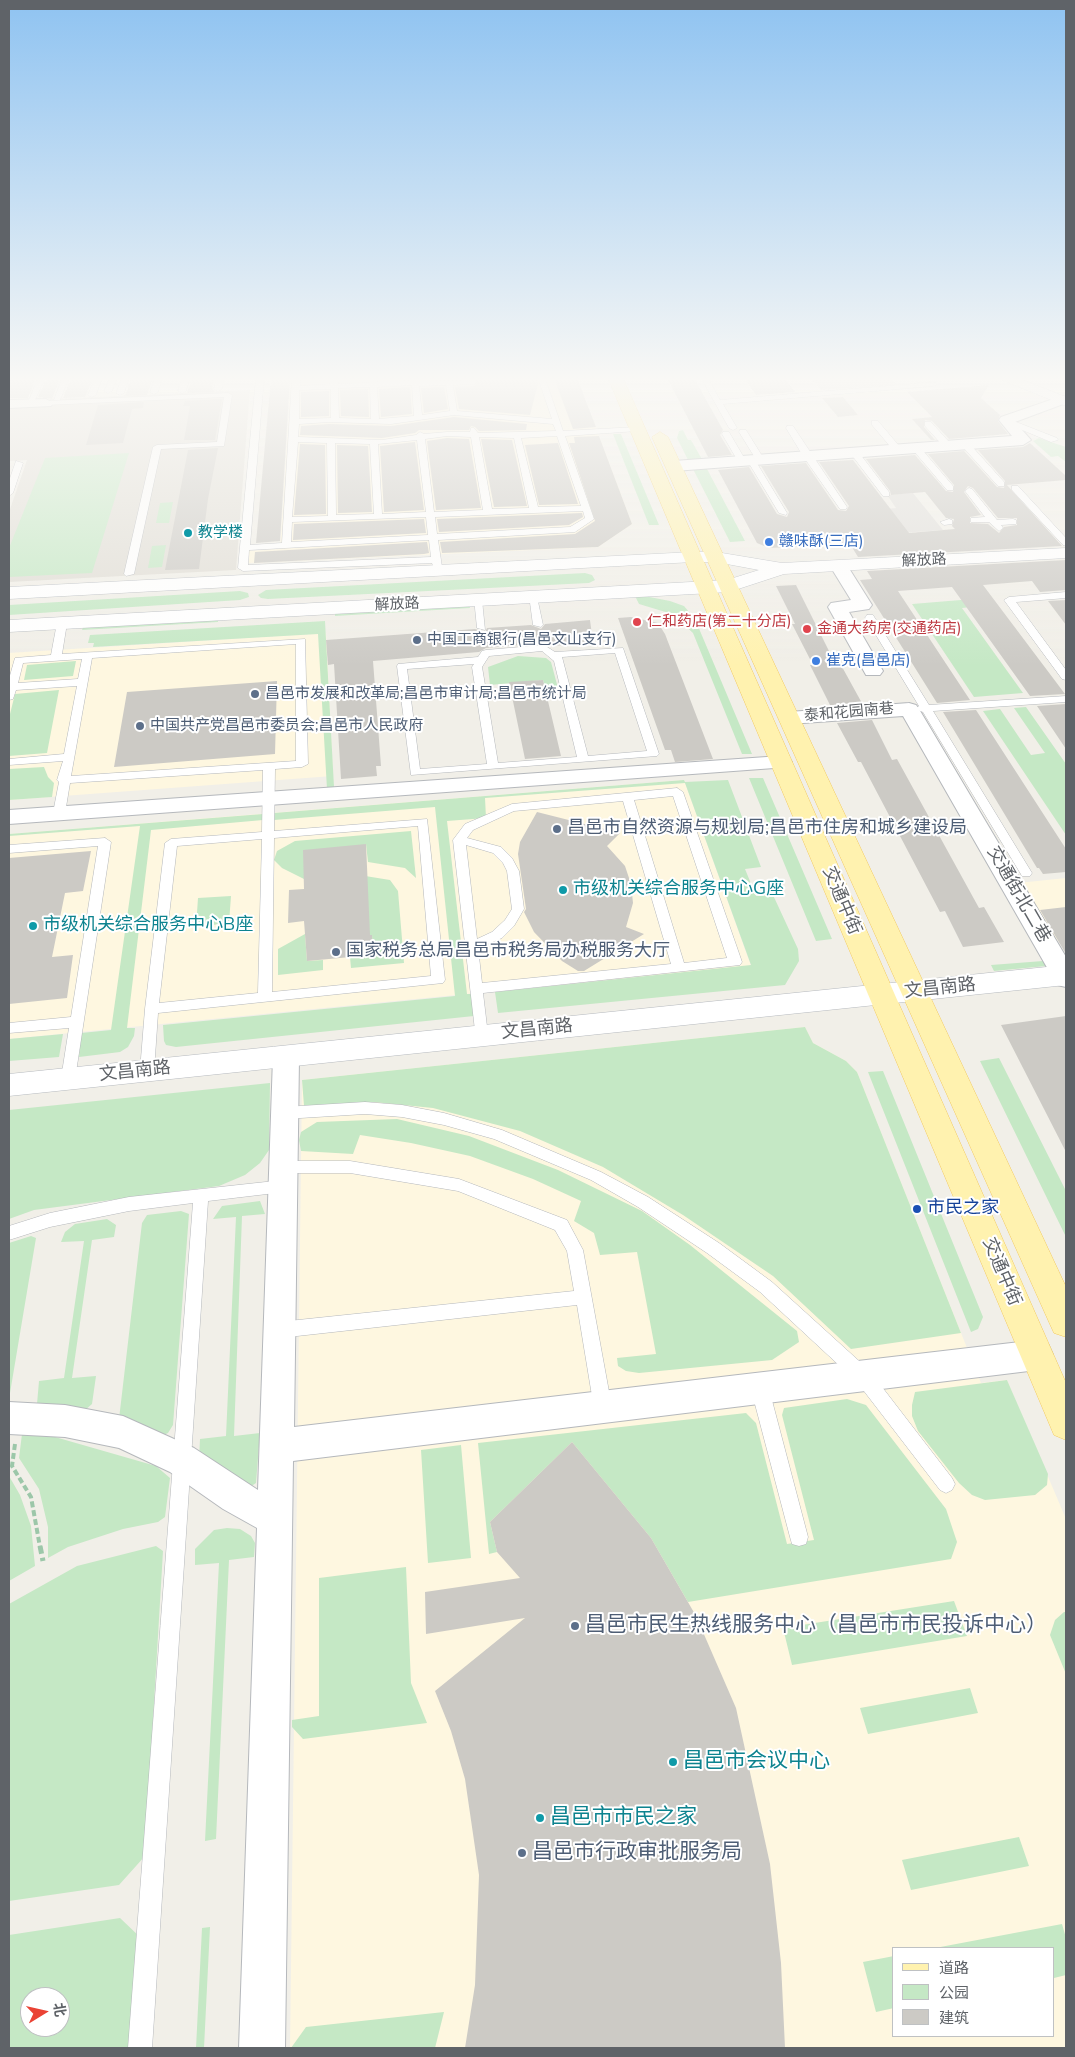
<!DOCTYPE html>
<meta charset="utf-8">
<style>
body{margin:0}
#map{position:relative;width:1075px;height:2057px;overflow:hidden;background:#f1efe8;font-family:"Nunito Sans","Noto Sans SC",sans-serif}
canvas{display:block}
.frame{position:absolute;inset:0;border:10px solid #5f6368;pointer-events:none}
.legend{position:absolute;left:892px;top:1947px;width:162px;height:90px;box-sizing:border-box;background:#fff;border:1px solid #bfc1c3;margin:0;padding:6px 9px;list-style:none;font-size:15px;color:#5f6368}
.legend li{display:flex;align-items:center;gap:10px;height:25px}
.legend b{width:25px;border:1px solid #bfc1c3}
.north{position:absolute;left:20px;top:1987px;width:50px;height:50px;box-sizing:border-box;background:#fff;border:1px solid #bfc1c3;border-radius:50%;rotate:81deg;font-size:14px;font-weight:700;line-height:20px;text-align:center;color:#5f6368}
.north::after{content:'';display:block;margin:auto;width:18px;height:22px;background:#ea4335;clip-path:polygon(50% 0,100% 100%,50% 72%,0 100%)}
</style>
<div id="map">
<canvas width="1075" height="2057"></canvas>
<div class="frame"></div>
<ul class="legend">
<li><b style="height:6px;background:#fff2af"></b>道路</li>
<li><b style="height:14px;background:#c5e8c5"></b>公园</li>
<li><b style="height:14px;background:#cccac5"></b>建筑</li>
</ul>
<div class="north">北</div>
</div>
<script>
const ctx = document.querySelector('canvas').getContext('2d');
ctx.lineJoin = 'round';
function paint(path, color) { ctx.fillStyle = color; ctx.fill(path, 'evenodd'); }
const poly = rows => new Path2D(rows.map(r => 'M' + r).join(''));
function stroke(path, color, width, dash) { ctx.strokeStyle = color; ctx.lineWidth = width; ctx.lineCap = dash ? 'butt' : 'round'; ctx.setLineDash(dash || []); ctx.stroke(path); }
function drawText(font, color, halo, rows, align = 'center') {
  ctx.font = font + ' "Nunito Sans","Noto Sans SC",sans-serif'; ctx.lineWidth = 4; ctx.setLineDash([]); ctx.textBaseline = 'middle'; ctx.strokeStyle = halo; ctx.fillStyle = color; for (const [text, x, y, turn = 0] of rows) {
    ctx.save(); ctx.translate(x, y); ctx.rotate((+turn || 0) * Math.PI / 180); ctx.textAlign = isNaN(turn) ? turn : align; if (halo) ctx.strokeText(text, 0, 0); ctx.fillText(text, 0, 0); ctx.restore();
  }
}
paint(poly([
 [291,378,577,378,632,524,598,547,248,563,249,551,280,549],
 [326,633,333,776,9,800,9,653],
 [684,780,751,966,9,1039,9,834],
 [1066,878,1066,940,1052,941,1018,883],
 [805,1027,813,1043,846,1061,857,1072,981,1383,1007,1380,1066,1519,1066,2048,290,2048,302,1080],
 [894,1948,1054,1948,1054,2036,894,2036]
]), '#fef7e0');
paint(poly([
 [811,378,890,378,896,385,821,390],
 [913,493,943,530,835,538,820,514,896,508,887,495]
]), '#e0deda');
paint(poly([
 [250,390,236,570,9,582,9,512,27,460,9,461,9,407,47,405,50,399]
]), '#e1ded6');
paint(poly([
 [683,430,688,440,691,440,703,461,689,462,677,438,679,431],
 [613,434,621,434,659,525,649,525],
 [1039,438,1066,447,1066,462,1058,456,1051,457,1033,441],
 [129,453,92,573,9,577,9,548,45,458],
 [706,467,745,541,730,542,693,469],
 [173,502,169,523,156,523,160,503],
 [166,545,162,567,148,568,152,546],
 [585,573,592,575,595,580,589,583,268,599,261,598,258,595,266,590],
 [240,591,248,593,249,597,240,600,9,615,9,605],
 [634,594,670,601,684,606,695,619,752,754,742,754,693,633,672,614,639,604],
 [985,598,990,605,962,608,1023,693,974,697,912,604],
 [469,603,470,608,335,616,335,610],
 [218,620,218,622,82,630,84,625],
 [325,621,334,787,327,789,318,634,93,647,94,643,88,643,90,635],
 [518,656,546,658,551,662,559,692,546,692,543,680,490,685,488,667],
 [76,661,73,676,24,680,27,665],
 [59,690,47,753,9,756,9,718,15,694],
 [1026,707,1066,764,1066,835,983,711,1000,709,1031,755,1045,753,1014,708],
 [44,767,48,777,54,783,52,797,9,800,9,769],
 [749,778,763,778,832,939,816,941],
 [684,780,685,782,728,780,761,867,745,869,756,896,773,895,798,949,799,961,785,985,498,1013,495,992,751,965,685,783,485,798,486,818,447,821,467,994,473,994,474,1016,176,1047,166,1045,164,1041,163,1025,455,996,435,807,274,820,274,813],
 [263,814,263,820,151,830,127,1028,135,1028,134,1036,128,1047,120,1052,79,1057,81,1033,111,1030,140,826,9,836,9,834],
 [411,831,416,878,405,868,368,862,366,844,304,879,282,868,274,860,277,851,295,841],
 [359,875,390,880,398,891,404,963,351,968,350,957,373,955,372,935,362,935],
 [231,896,229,923,196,927,198,898],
 [305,934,307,961,323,960,323,970,278,975,278,949],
 [1043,961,1046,966,994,971,991,965],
 [805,1027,813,1043,846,1061,857,1072,961,1333,851,1349,773,1276,683,1215,603,1167,520,1131,433,1108,374,1102,304,1106,302,1080],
 [63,1034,59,1057,9,1061,9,1039],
 [999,1058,1066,1191,1066,1237,980,1061],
 [883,1071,983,1317,978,1329,971,1332,868,1072],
 [270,1083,269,1150,260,1163,245,1175,219,1186,34,1210,9,1219,9,1110],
 [397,1119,469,1136,558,1170,642,1211,690,1245,797,1331,799,1342,772,1360,639,1373,626,1371,618,1366,617,1358,656,1354,637,1252,600,1255,594,1233,574,1221,581,1201,533,1179,470,1156,411,1143,360,1135,353,1154,301,1151,299,1140,301,1132,317,1122],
 [260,1201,265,1214,242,1216,234,1436,260,1433,256,1483,250,1487,199,1460,200,1439,226,1436,236,1217,213,1219,222,1206],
 [181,1211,189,1214,173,1425,168,1433,159,1437,119,1419,142,1223,147,1215],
 [107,1219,116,1225,114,1237,92,1240,72,1378,96,1376,92,1404,84,1411,37,1404,39,1381,64,1378,84,1241,61,1242,65,1232,75,1224],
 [31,1236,36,1238,9,1399,9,1243],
 [1007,1380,1048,1474,1047,1485,1035,1495,985,1500,972,1495,959,1483,918,1431,912,1416,912,1405,915,1392],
 [847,1399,866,1405,946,1509,957,1542,951,1559,688,1602,651,1538,572,1442,490,1522,497,1552,489,1554,478,1443,746,1413,756,1423,787,1544,814,1540,782,1415,784,1408],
 [22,1434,55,1437,156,1466,170,1478,165,1517,158,1522,123,1529,68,1547,48,1558,48,1527,39,1489,19,1458],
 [461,1445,471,1558,428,1563,421,1450],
 [9,1476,20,1495,31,1526,35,1566,9,1581],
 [227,1528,240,1529,251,1536,255,1543,254,1557,229,1560,216,1839,205,1841,219,1563,195,1565,195,1549,214,1530],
 [156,1546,163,1551,145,1856,119,1885,9,1901,9,1604,77,1566],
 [406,1567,411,1683,427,1723,303,1739,292,1727,292,1720,319,1716,319,1578],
 [954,1601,967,1636,792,1665,783,1628],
 [1064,1612,1066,1612,1066,1674,1050,1635,1055,1620],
 [970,1688,978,1713,868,1734,860,1708],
 [1019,1837,1029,1866,911,1890,902,1860],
 [120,1918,141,1938,131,2048,9,2048,9,1935],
 [30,1997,60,1997,60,2027,30,2027],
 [1062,1924,1066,1938,1066,1975,1054,1978,1054,1948,935,1948],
 [210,1927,204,2048,196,2048,202,1928],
 [894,1956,894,2008,876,2012,863,1962],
 [444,2012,435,2048,291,2048,306,2027]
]), '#c5e8c5');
paint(poly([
 [15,378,36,378,28,398,9,398,9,381],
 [47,378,60,378,52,399,38,397],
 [71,378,93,378,85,397,63,398],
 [131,378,153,378,147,395,123,396,126,394],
 [192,378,214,378,212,389,215,392,187,393],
 [271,378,290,378,280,541,256,543],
 [476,378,536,378,538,384,530,415,459,409,455,387,475,386],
 [554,378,577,378,596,427,573,429],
 [667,378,694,378,723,430,720,435,732,455,708,457],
 [744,378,785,379,795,392,756,395],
 [989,385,981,398,1000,415,998,421,1008,434,949,439,932,421,925,420,924,427,935,440,931,440,912,419,932,417,907,392],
 [410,387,412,414,381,417,379,389],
 [444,387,448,409,424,413,421,388],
 [368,389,369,417,341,416,340,390],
 [329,391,329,416,301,417,301,392],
 [843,397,858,415,838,417,822,398],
 [222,399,215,440,184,440,190,406,183,406,185,401],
 [144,402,143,408,132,409,123,443,86,445,98,405],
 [454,417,527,424,526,430,479,431,475,427,471,426,469,430,419,430,415,433,382,438,300,435,301,426,329,424,391,426],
 [599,436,632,524,598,547,442,553,440,542,575,534,595,521,569,443,575,443,574,437],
 [447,438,469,439,481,508,436,510,427,441],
 [481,439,512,440,527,506,494,507],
 [415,442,424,510,384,512,380,446],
 [558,443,578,504,539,505,525,445],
 [1030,443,1066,476,1066,480,1007,485,1062,546,858,557,850,544,769,548,757,543,718,470,749,467,777,514,787,517,789,512,761,466,806,463,838,510,846,511,849,506,819,462,853,460,909,533,955,529,952,526,954,519,946,518,925,492,891,495,890,491,866,459,915,455,946,491,953,492,954,485,928,454,964,451,997,487,1004,488,1005,481,978,450,1023,447],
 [968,486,973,488,998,518,1017,518,1017,525,1004,527,999,533,988,524,970,523,970,517,981,515,964,492],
 [300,444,325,445,326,514,294,515],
 [337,445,368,446,372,512,338,513],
 [218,448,208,499,199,569,165,570,188,450],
 [582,513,583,517,569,525,439,532,437,519],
 [424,519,426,533,293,540,294,524],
 [427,542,429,553,424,554,254,563,255,552],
 [1066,560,1066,590,1040,592,1032,581,983,585,1065,694,1030,696,952,587,898,591,970,700,937,703,860,580,872,579,867,571],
 [796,585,836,665,841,665,863,705,831,707,810,665,813,665,792,624,795,624,776,586],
 [1066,600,1066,625,1048,601],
 [631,617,658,623,665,634,713,759,675,762,671,750,665,750,618,618],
 [590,620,593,643,550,646,544,643,486,648,479,652,373,661,381,766,376,766,377,776,341,779,334,664,328,665,326,640,475,629,485,632,487,628,531,625,541,629,545,624],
 [543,680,561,756,525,759,509,682],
 [277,681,275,754,114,767,127,692],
 [1066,704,1066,749,1037,706],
 [976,710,1066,849,1066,872,1043,874,1039,868,1037,868,943,712],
 [872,720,892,760,897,759,979,908,984,907,1004,942,963,947,945,911,940,912,861,762,858,762,837,723],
 [537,812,620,833,607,846,625,866,631,884,633,903,626,927,644,934,584,971,578,971,562,961,534,932,524,912,526,909,518,854,520,842],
 [366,844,370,935,372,935,373,955,307,961,304,921,288,923,289,890,304,889,303,850],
 [91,851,83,891,65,893,52,957,73,955,67,998,9,1004,9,858],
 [1066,907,1066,954,1040,910],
 [1066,1016,1066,1152,1001,1025],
 [572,1442,651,1538,696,1616,736,1708,770,1864,781,1963,785,2048,465,2048,475,1985,479,1875,465,1779,451,1731,435,1691,525,1618,426,1634,425,1592,520,1578,497,1552,490,1522]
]), '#cccac5');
const lane = poly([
 [38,378,45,378,35,400,29,400,38,378],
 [62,378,69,378,60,400,54,400,62,378],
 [95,378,102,378,96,395,92,397,88,395,95,378],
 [110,378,117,378,112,391,108,393,104,391,110,378],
 [122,378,129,378,124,393,120,395,116,393,122,378],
 [155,378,162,378,158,392,154,394,150,392,155,378],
 [182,378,190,378,186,391,182,393,178,391,182,378],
 [216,378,224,378,222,389,218,391,214,389,216,378],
 [256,378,264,378,250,545,282,543,292,378,300,378,300,386,330,384,331,378,337,378,338,384,370,383,369,378,377,378,377,382,412,381,411,378,419,378,419,382,472,380,475,380,475,384,453,385,457,411,552,419,538,378,545,378,563,431,637,427,641,429,637,431,565,436,594,519,575,532,438,540,442,567,437,570,434,569,432,563,243,571,238,568,256,378],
 [412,385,414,416,379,419,377,387,412,385],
 [446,385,450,411,422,415,419,386,446,385],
 [370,387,371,419,339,418,338,388,370,387],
 [331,389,331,418,299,419,299,390,331,389],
 [454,415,553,424,556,431,478,433,474,428,471,428,470,432,447,432,424,434,420,432,416,435,382,440,298,437,299,424,329,422,391,424,454,415],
 [447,436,471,437,483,510,434,512,425,439,447,436],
 [557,436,581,506,538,507,521,438,557,436],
 [479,437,514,438,529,508,492,509,479,437],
 [417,440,426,512,382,514,378,444,417,440],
 [298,442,327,443,328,516,292,517,298,442],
 [335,443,370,444,374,514,336,515,335,443],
 [583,511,585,518,570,527,437,534,435,517,583,511],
 [426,517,428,535,291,542,292,522,426,517],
 [429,540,431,557,248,565,249,550,429,540],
 [701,378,708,378,720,400,934,382,938,384,934,386,723,404,737,428,733,430,729,428,701,378],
 [228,393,232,395,224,446,161,449,134,574,126,576,124,574,153,447,157,445,217,442,224,397,46,405,42,403,46,401,228,393],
 [1006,418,1057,438,1058,440,1051,442,1003,422,1002,420,1006,418],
 [872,421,878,421,900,447,900,451,894,451,872,425,872,421],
 [925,422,931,422,950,443,950,447,944,447,925,426,925,422],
 [787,426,793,426,847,507,846,509,840,509,803,456,786,428,787,426],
 [740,430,746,430,764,459,763,461,757,461,739,432,740,430],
 [723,432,729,432,746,461,745,463,739,463,722,434,723,432],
 [962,442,968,442,1004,482,1004,486,998,486,962,446,962,442],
 [913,446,919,446,953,486,953,490,947,490,913,450,913,446],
 [851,450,857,450,889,492,889,496,883,496,851,454,851,450],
 [748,458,755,460,787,513,786,515,779,513,747,460,748,458],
 [16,461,23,463,13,493,9,496,9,481,16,461],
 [1012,486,1018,486,1066,538,1066,546,1063,545,1012,490,1012,486],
 [969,488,972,489,997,520,1013,519,1016,520,1016,524,1001,525,1003,528,999,531,989,522,971,522,971,518,985,517,965,491,969,488],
 [949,519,952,520,952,524,944,525,940,522,949,519],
 [1066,592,1066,598,1016,602,1066,670,1066,680,1062,679,1004,600,1009,597,1066,592],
 [529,595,537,597,543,625,541,627,533,625,529,595],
 [474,598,482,600,485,630,477,628,474,598],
 [867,615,873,615,929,705,1066,696,1066,702,933,711,1032,873,1030,876,1022,876,923,712,915,709,919,706,865,617,867,615],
 [62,620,67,623,62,654,305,639,308,764,302,767,275,769,274,831,427,819,445,980,443,983,158,1013,154,1071,152,1075,142,1075,140,1071,145,1009,165,843,171,839,262,832,263,770,70,783,65,813,59,817,55,816,53,813,59,782,57,780,63,761,9,765,9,759,64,754,77,686,16,690,13,699,9,700,9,679,15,658,51,655,57,623,62,620],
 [296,644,296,761,71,776,92,658,296,644],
 [82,659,78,679,18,683,23,663,82,659],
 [418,826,431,976,272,992,274,838,418,826],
 [262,839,258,993,159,1003,177,846,262,839],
 [544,645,555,652,623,648,659,754,657,756,411,775,397,666,398,664,478,657,482,651,486,650,544,645],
 [542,651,554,661,577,757,498,763,482,667,489,656,542,651],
 [615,653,647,751,588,756,562,657,615,653],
 [474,664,472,667,487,764,420,769,407,669,474,664],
 [677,788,683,792,742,962,740,965,483,993,488,1035,486,1039,481,1040,476,1039,453,840,465,824,512,804,677,788],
 [673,796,727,958,684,963,634,800,673,796],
 [623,801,671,964,482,983,478,948,502,938,514,926,524,909,519,871,512,858,501,847,467,838,473,830,514,811,623,801],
 [466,845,493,853,503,863,507,871,512,909,505,920,492,932,477,939,466,845],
 [105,838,111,842,75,1079,73,1083,68,1085,63,1083,61,1079,69,1028,9,1033,9,1023,71,1017,98,846,9,853,9,845,105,838],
 [365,1102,402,1105,444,1113,502,1130,601,1172,648,1197,719,1243,772,1282,869,1370,952,1478,955,1484,952,1490,946,1493,940,1490,857,1382,760,1292,707,1253,638,1207,591,1180,494,1139,444,1125,402,1117,365,1114,284,1119,279,1117,277,1113,279,1109,284,1107,365,1102],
 [283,1161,350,1161,459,1179,567,1220,583,1250,612,1408,609,1414,603,1416,597,1414,594,1408,577,1305,279,1338,273,1335,271,1330,273,1325,279,1322,574,1291,567,1251,555,1230,458,1191,350,1173,283,1173,278,1171,275,1167,278,1163,283,1161],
 [284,1180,289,1181,292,1186,289,1191,284,1192,208,1201,152,2048,128,2048,193,1203,129,1211,50,1227,9,1240,9,1226,50,1213,129,1197,284,1180],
 [760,1381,766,1383,769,1389,808,1537,806,1544,799,1546,792,1544,790,1537,751,1389,754,1383,760,1381]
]);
const street = poly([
 [1062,396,1066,397,1066,403,1015,422,1031,440,1023,445,674,471,666,466,674,461,1012,436,999,420,1001,417,1062,396],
 [46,399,53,403,51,406,9,408,9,400,46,399],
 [839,561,845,562,872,605,869,609,849,612,883,671,880,675,866,675,828,607,831,603,851,600,830,566,833,562,839,561],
 [909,703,916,705,919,709,1066,957,1066,987,1057,985,903,716,789,724,782,722,779,718,782,714,789,712,909,703],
 [781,756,788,757,792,762,788,767,9,824,9,810,781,756],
 [286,1048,295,1051,299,1058,294,1427,1037,1340,1048,1344,1053,1355,1048,1366,1037,1370,293,1461,285,2048,239,2048,257,1528,223,1509,170,1472,119,1448,65,1437,9,1434,9,1402,65,1405,123,1416,194,1448,258,1490,273,1058,277,1051,286,1048]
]);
const secondary = poly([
 [997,378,1018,378,1066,397,1066,406,997,378],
 [1066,548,1066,558,784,574,729,592,9,632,9,620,727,580,759,570,716,562,693,562,9,599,9,587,693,552,716,552,782,563,1066,548],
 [1066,965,1066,985,9,1096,9,1074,1066,965]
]);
const primary = poly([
 [608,378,623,378,1066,1383,1066,1440,1054,1435,608,378],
 [660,432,668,437,1066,1287,1066,1337,1054,1333,1049,1322,652,437,660,432]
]);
stroke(lane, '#b5b8bc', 1);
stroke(street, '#b5b8bc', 2);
stroke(secondary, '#b6babf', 1);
stroke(primary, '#f2c960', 1);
stroke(poly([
 [15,1444,12,1466,31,1497,40,1547]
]), '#9cc7a9', 4, [6, 3]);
stroke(poly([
 [40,1546,43,1561]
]), '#9cc7a9', 5, [8, 4]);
paint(lane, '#fff');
paint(street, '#fff');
paint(secondary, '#fff');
paint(primary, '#fff2af');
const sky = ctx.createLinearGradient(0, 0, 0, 666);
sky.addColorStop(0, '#8fc3f1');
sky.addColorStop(0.57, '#f9f8f5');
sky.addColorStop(1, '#f9f8f500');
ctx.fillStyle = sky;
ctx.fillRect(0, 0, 1075, 666);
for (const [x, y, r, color] of [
 [188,533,5,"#0f9aa8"],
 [769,542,5,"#3f7fe0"],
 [637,622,5,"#e0444e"],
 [807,629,5,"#e0444e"],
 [417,640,5,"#5c6f8a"],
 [816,661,5,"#3f7fe0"],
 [255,694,5,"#5c6f8a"],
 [140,726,5,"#5c6f8a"],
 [557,829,5,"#5c6f8a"],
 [563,890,5,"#0f9aa8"],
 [33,926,5,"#0f9aa8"],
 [336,952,5,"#5c6f8a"],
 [917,1209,5,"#1a4fb4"],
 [575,1626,5,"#5c6f8a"],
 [673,1762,5,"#0f9aa8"],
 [540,1818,5,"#0f9aa8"],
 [522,1853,5,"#5c6f8a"]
]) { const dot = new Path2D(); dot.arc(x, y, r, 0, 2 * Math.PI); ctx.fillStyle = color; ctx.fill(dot); stroke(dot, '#fff', 2); }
drawText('15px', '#0d838f', '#fff', [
 ["教学楼",198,533]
], 'left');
drawText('15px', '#366cbe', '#fff', [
 ["赣味酥(三店)",779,542],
 ["崔克(昌邑店)",826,661]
], 'left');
drawText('15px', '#5f6368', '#fff', [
 ["解放路",924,561,-3],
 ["解放路",397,605,-3],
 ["泰和花园南巷",849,713,-5]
]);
drawText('15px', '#be3a42', '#fff', [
 ["仁和药店(第二十分店)",647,622],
 ["金通大药房(交通药店)",817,629]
], 'left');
drawText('15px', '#4e5e75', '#fff', [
 ["中国工商银行(昌邑文山支行)",427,640],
 ["昌邑市发展和改革局;昌邑市审计局;昌邑市统计局",265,694],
 ["中国共产党昌邑市委员会;昌邑市人民政府",150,726]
], 'left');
drawText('18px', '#4e5e75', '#fff', [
 ["昌邑市自然资源与规划局;昌邑市住房和城乡建设局",567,829],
 ["国家税务总局昌邑市税务局办税服务大厅",346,952]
], 'left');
drawText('18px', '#0d838f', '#fff', [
 ["市级机关综合服务中心G座",573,890],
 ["市级机关综合服务中心B座",43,926]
], 'left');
drawText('18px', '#5f6368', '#fff', [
 ["交通街北二巷",1018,895,60],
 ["交通中街",841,901,67],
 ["文昌南路",940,989,-6],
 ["文昌南路",537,1030,-6],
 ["文昌南路",135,1072,-6],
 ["交通中街",1001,1272,67]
]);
drawText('18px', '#164399', '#fff', [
 ["市民之家",927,1209]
], 'left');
drawText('21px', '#4e5e75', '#fff', [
 ["昌邑市民生热线服务中心（昌邑市市民投诉中心）",585,1626],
 ["昌邑市行政审批服务局",532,1853]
], 'left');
drawText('21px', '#0d838f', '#fff', [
 ["昌邑市会议中心",683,1762],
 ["昌邑市市民之家",550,1818]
], 'left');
</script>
